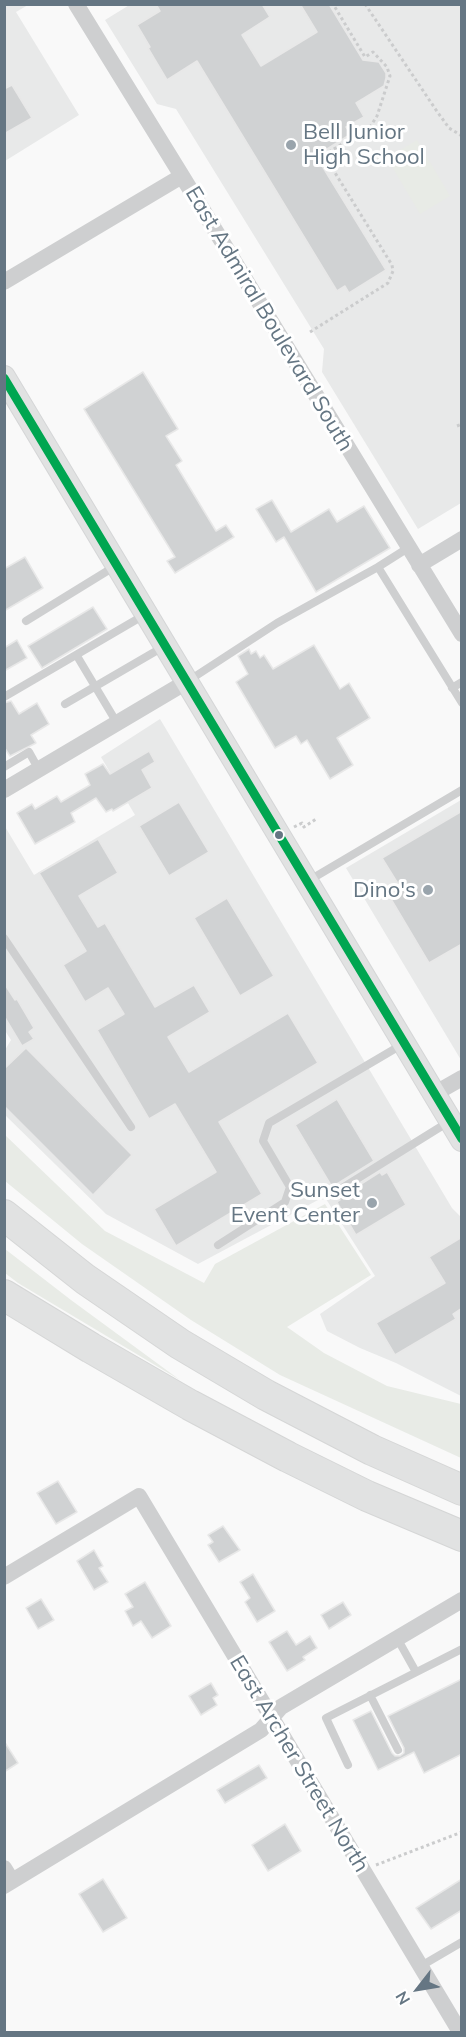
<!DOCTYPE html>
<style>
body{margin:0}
#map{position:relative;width:466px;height:2037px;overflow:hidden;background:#f9f9f9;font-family:Mulish,sans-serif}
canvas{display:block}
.frame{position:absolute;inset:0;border:6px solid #657683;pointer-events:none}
.north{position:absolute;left:388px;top:1959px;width:60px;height:60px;-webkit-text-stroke:4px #fff;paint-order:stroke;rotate:239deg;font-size:16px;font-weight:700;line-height:24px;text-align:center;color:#657683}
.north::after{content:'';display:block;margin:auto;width:21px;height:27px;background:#657683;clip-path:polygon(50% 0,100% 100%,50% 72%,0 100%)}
</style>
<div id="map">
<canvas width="466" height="2037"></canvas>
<div class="frame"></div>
<div class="north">N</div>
</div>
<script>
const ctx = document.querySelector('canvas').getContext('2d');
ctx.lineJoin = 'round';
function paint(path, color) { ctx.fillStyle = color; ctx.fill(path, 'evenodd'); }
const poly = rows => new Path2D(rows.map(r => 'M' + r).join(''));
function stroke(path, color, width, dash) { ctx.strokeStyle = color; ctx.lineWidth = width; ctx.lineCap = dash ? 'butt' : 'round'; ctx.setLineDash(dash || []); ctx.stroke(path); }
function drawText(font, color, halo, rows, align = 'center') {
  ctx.font = font + ' Mulish,sans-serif'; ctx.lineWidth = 6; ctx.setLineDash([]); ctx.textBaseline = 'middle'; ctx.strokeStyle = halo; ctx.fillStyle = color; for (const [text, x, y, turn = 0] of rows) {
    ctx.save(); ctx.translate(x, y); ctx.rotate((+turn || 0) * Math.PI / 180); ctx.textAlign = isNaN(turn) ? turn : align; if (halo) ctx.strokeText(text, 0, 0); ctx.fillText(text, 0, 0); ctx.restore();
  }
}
paint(poly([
 [131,4,461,5,461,503,418,529,322,372,324,349,176,109,157,104,105,20],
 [5,5,28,5,16,12,79,115,5,161],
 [160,719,452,1208,461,1217,461,1396,396,1363,360,1348,327,1331,320,1314,375,1276,326,1199,318,1200,198,1264,106,1214,5,1115,5,1050,11,1040,4,1029,4,825,34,875,135,815,101,757],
 [461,800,461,1060,346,868]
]), '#e8e9e9');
paint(poly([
 [417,140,450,196,420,214,387,158],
 [5,1135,105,1231,204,1283,215,1264,325,1204,371,1275,287,1327,324,1353,387,1386,461,1404,461,1458,280,1375,191,1320,82,1244,5,1181],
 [5,1249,71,1300,180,1380,18,1283,5,1273]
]), '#e8ebe6');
const building = poly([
 [156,4,262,4,270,17,242,35,261,66,317,32,300,4,329,4,363,60,379,62,386,73,386,78,384,86,356,103,364,117,346,127,351,134,316,156,386,270,349,293,345,286,337,291,197,61,167,80,148,48,150,47,137,25,160,11,156,4],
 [12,85,32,118,4,134,4,89,12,85],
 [143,372,178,429,166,436,182,461,176,465,216,531,226,525,234,537,175,573,167,561,175,557,84,409,143,372],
 [272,500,291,532,329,509,337,522,364,506,390,548,316,592,284,537,276,542,256,509,272,500],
 [25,557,43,588,4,611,4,569,25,557],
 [93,607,107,629,42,668,28,646,93,607],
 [17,640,27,658,4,671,4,648,17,640],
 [314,645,340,689,349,683,370,718,337,738,353,765,330,779,307,740,301,744,296,736,275,748,236,682,248,674,238,656,249,649,251,654,256,651,260,658,264,655,273,669,314,645],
 [11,701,19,714,37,703,49,724,31,735,36,743,10,756,4,747,4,703,11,701],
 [149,751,155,762,142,770,152,788,113,811,112,809,106,812,96,798,71,813,75,822,35,844,17,813,32,804,35,809,57,796,61,802,90,785,85,774,103,764,110,774,149,751],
 [179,802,209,852,169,876,139,826,179,802],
 [462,811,462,944,429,963,388,894,400,887,382,858,462,811],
 [98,839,118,873,79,896,98,927,105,923,155,1007,194,985,210,1012,168,1037,189,1072,288,1013,318,1063,219,1122,262,1194,176,1246,154,1209,216,1172,175,1104,149,1119,97,1030,124,1014,108,988,85,1002,63,965,86,951,39,873,98,839],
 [227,898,274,976,240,996,194,918,227,898],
 [4,983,15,1000,17,999,34,1028,29,1032,34,1039,22,1046,4,1016,4,983],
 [26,1048,132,1155,93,1195,4,1106,4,1069,26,1048],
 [337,1099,374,1161,332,1187,295,1125,337,1099],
 [380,1172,382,1175,387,1172,406,1205,356,1235,337,1202,340,1200,339,1198,380,1172],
 [462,1237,462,1308,453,1314,456,1319,395,1355,376,1323,445,1283,429,1257,462,1237],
 [58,1481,77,1512,56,1524,37,1493,58,1481],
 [223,1526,240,1550,219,1562,208,1545,213,1542,208,1535,223,1526],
 [94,1550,103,1566,99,1568,108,1582,94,1590,77,1561,94,1550],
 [253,1574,275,1611,257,1622,245,1602,250,1598,240,1582,253,1574],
 [145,1582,171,1626,152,1638,141,1621,133,1626,125,1611,133,1607,125,1594,145,1582],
 [41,1599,54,1620,38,1629,26,1608,41,1599],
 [343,1602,351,1615,329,1629,321,1615,343,1602],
 [287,1631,296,1645,310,1636,317,1648,303,1657,305,1660,287,1671,269,1642,287,1631],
 [462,1679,462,1754,424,1773,414,1752,378,1770,353,1720,371,1711,392,1753,395,1756,400,1756,404,1753,404,1748,388,1716,462,1679],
 [211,1683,218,1695,213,1698,217,1705,201,1715,189,1696,211,1683],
 [4,1741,18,1763,4,1772,4,1741],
 [259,1765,267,1778,225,1803,217,1790,259,1765],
 [285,1824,301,1851,268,1871,252,1845,285,1824],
 [103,1879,127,1918,103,1932,79,1894,103,1879],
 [462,1879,462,1910,431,1929,416,1908,462,1879]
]);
paint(building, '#d0d2d3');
stroke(building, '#e8e8e8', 1.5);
const secondary = poly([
 [4,377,462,1140]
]);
const motorway = poly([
 [4,1215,85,1279,180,1344,266,1395,372,1450,462,1490],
 [4,1295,91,1348,190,1405,288,1457,367,1496,462,1536]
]);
stroke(secondary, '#d5d6d7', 24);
stroke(motorway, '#d5d6d6', 32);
stroke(poly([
 [365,4,436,110,449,128,462,136],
 [310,332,388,283,393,271,392,265,324,155,370,127,377,116,390,76,387,67,373,52,365,57,333,4],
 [457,426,462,424],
 [294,827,302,823,304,827,316,819],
 [376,1865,462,1832]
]), '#cbcccd', 3, [3, 3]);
stroke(poly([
 [408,548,378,567,462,703],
 [26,621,117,565],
 [77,656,117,723],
 [188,681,277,623,378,567],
 [452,688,462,682],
 [4,697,146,614],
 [65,704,163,647],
 [4,767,29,752,39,770],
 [308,881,462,790],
 [4,938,131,1127],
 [331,1195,450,1121],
 [218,1245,285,1202,290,1187,263,1141,269,1123,403,1044],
 [397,1638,416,1672],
 [370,1695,398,1750],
 [348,1765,326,1718,462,1649],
 [421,1966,462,1942]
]), '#cecfd0', 8);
stroke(poly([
 [76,4,182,176,462,634],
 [4,282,182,176],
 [419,565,462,539],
 [4,790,188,681],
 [434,1094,462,1078],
 [4,1577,139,1496,460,2032],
 [4,1868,12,1881],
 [4,1886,261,1730,281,1707,462,1600]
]), '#cecfd0', 16);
stroke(secondary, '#e1e2e2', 22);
stroke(motorway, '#e1e2e2', 30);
stroke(poly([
 [4,378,462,1139]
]), '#00a651', 9);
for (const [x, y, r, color] of [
 [291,145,6,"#99a4ac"],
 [279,835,5,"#657683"],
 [428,890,6,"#99a4ac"],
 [372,1203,6,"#99a4ac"]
]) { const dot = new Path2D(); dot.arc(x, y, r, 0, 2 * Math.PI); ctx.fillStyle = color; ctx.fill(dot); stroke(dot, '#fff', 2); }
drawText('22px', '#657683', '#fff', [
 ["Bell Junior",303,132,"left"],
 ["High School",303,157,"left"],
 ["Dino's",416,890],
 ["Sunset",360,1190],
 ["Event Center",360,1215]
], 'right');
drawText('22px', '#657683', '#fff', [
 ["East Admiral Boulevard South",269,319,59],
 ["East Archer Street North",299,1764,59]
]);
</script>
